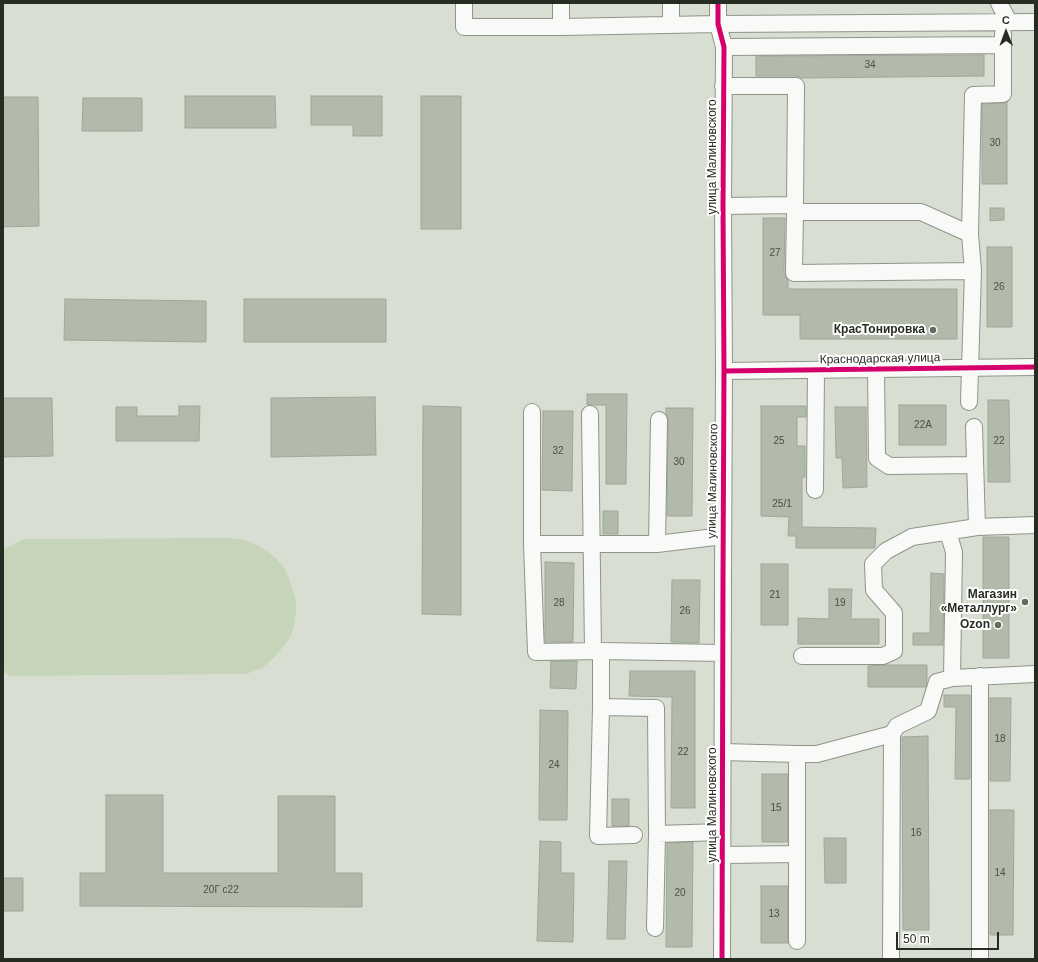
<!DOCTYPE html>
<meta charset="utf-8">
<style>
body{margin:0}
#map{position:relative;width:1038px;height:962px;overflow:hidden;background:#d8dfd2;font-family:Helvetica,sans-serif}
canvas{display:block}
.frame{position:absolute;inset:0;border:4px solid #272c23;pointer-events:none}
.north{position:absolute;left:986px;top:12px;width:40px;height:40px;-webkit-text-stroke:3px #fff;paint-order:stroke;rotate:359deg;font-size:11px;font-weight:700;line-height:16px;text-align:center;color:#272c23}
.north::after{content:'';display:block;margin:auto;width:14px;height:18px;background:#272c23;clip-path:polygon(50% 0,100% 100%,50% 72%,0 100%)}
.scale{position:absolute;left:896px;top:932px;width:103px;height:18px;box-sizing:border-box;border:2px solid #272c23;border-top:0;padding-left:5px;font-size:12px;line-height:14px;white-space:nowrap;color:#272c23;-webkit-text-stroke:3px #fff;paint-order:stroke}
</style>
<div id="map">
<canvas width="1038" height="962"></canvas>
<div class="frame"></div>
<div class="north">С</div>
<div class="scale">50 m</div>
</div>
<script>
const ctx = document.querySelector('canvas').getContext('2d');
ctx.lineJoin = 'round';
function paint(path, color) { ctx.fillStyle = color; ctx.fill(path, 'evenodd'); }
const poly = rows => new Path2D(rows.map(r => 'M' + r).join(''));
function stroke(path, color, width, dash) { ctx.strokeStyle = color; ctx.lineWidth = width; ctx.lineCap = dash ? 'butt' : 'round'; ctx.setLineDash(dash || []); ctx.stroke(path); }
function drawText(font, color, halo, rows, align = 'center') {
  ctx.font = font + ' Helvetica,sans-serif'; ctx.lineWidth = 4; ctx.setLineDash([]); ctx.textBaseline = 'middle'; ctx.strokeStyle = halo; ctx.fillStyle = color; for (const [text, x, y, turn = 0] of rows) {
    ctx.save(); ctx.translate(x, y); ctx.rotate((+turn || 0) * Math.PI / 180); ctx.textAlign = isNaN(turn) ? turn : align; if (halo) ctx.strokeText(text, 0, 0); ctx.fillText(text, 0, 0); ctx.restore();
  }
}
paint(poly([
 [230,538,246,540,258,546,268,552,277,559,284,568,288,576,296,600,296,611,294,625,291,636,276,656,262,668,246,674,10,676,3,671,3,550,12,545,23,539]
]), '#c6d5ba');
const building = poly([
 [984,55,984,76,801,78,796,76,756,76,756,56,984,55],
 [185,96,275,96,276,128,185,128,185,96],
 [311,96,382,96,382,136,353,136,353,125,311,125,311,96],
 [421,96,461,96,461,229,421,229,421,96],
 [3,97,38,97,39,226,3,227,3,97],
 [83,98,142,98,142,131,82,131,83,98],
 [1007,102,1007,184,982,184,982,104,1003,103,1007,102],
 [990,208,1004,208,1004,220,990,221,990,208],
 [763,218,785,218,784,273,786,277,788,280,788,289,957,289,957,339,800,339,800,315,763,315,763,218],
 [987,247,1012,247,1012,327,987,327,987,247],
 [65,299,206,301,206,342,64,340,65,299],
 [244,299,386,299,386,342,244,342,244,299],
 [587,394,627,394,626,484,606,484,606,405,587,405,587,394],
 [375,397,376,455,271,457,271,398,375,397],
 [3,398,52,398,53,456,3,457,3,398],
 [988,400,1009,400,1010,482,988,482,988,400],
 [899,405,946,405,946,445,899,445,899,405],
 [179,406,200,406,199,441,116,441,116,407,137,407,137,416,179,416,179,406],
 [423,406,461,407,461,615,422,614,423,406],
 [761,406,806,406,806,417,797,417,797,446,805,446,805,477,802,477,802,527,876,528,875,548,796,548,796,536,788,536,789,517,761,516,761,406],
 [835,407,866,407,867,487,843,488,842,458,836,458,835,407],
 [666,408,693,408,692,516,667,516,668,420,667,416,666,414,666,408],
 [543,411,573,411,572,491,542,490,543,411],
 [603,511,618,511,618,534,603,534,603,511],
 [983,537,1009,537,1009,658,983,658,983,537],
 [545,562,574,563,573,642,545,642,545,562],
 [761,564,788,564,788,625,761,625,761,564],
 [931,573,944,574,943,645,913,645,913,633,930,633,931,573],
 [672,580,700,580,699,643,671,642,672,580],
 [829,589,852,589,851,619,879,619,879,644,798,644,798,618,829,619,829,589],
 [551,661,577,661,576,689,550,688,551,661],
 [886,665,927,665,927,681,926,687,868,687,868,666,886,665],
 [630,671,695,671,695,808,671,808,672,697,629,696,630,671],
 [944,695,970,695,970,779,955,779,956,707,944,707,944,695],
 [990,698,1011,698,1010,781,990,781,990,698],
 [540,710,568,711,567,820,539,820,540,710],
 [928,736,929,930,903,930,902,737,928,736],
 [762,774,788,774,788,842,762,842,762,774],
 [106,795,163,795,163,873,278,873,278,796,335,796,335,873,362,873,362,907,80,906,80,873,106,873,106,795],
 [612,799,629,799,629,826,612,826,612,799],
 [990,810,1014,810,1013,935,990,935,990,810],
 [824,838,846,838,846,883,825,883,824,838],
 [540,841,561,842,561,873,574,873,573,942,537,941,540,841],
 [693,842,692,947,666,947,667,843,693,842],
 [609,861,627,861,625,939,607,939,609,861],
 [3,878,23,878,23,911,3,911,3,878],
 [761,886,788,886,788,943,761,943,761,886]
]);
paint(building, '#b2baaa');
stroke(building, '#a0a69c', 1);
const minor = poly([
 [464,3,464,27,561,27,718,24,1035,22],
 [561,3,561,27],
 [671,3,671,25],
 [718,3,718,24,724,47,723,206,724,371,723,578,722,959],
 [999,3,1009,22],
 [724,47,1003,45],
 [723,86,796,86,795,205],
 [723,206,795,205,795,212,794,273,973,271,970,234,921,212,795,212],
 [970,234,973,95,1003,94,1003,34],
 [876,369,877,458,889,466,975,465],
 [724,371,1035,367],
 [969,402,973,271],
 [532,412,532,544,657,544,723,536],
 [590,414,593,651],
 [974,427,977,527],
 [815,490,816,370],
 [948,532,954,552,952,678],
 [532,544,536,652,601,651,723,653],
 [657,544,659,420],
 [601,651,601,707,598,836,634,835],
 [802,656,883,656,894,651,894,613,874,590,873,564,886,551,912,537,977,527,1035,525],
 [601,707,656,708,657,834,655,928],
 [723,752,797,754,817,754,892,734],
 [657,834,722,832],
 [723,855,797,854,797,754],
 [797,941,797,854],
 [891,959,892,734,897,726,928,711,937,682,952,678,1035,674],
 [980,959,980,676]
]);
stroke(minor, '#8e948a', 18);
stroke(minor, '#f9faf8', 16);
stroke(poly([
 [718,3,718,24,724,47,723,206,724,371,723,578,722,959],
 [724,371,1035,367]
]), '#d6006c', 5);
for (const [x, y, r, color] of [
 [933,330,4,"#656b60"],
 [1025,602,4,"#656b60"],
 [998,625,4,"#656b60"]
]) { const dot = new Path2D(); dot.arc(x, y, r, 0, 2 * Math.PI); ctx.fillStyle = color; ctx.fill(dot); stroke(dot, '#fff', 1.5); }
drawText('10px', '#4a5045', null, [
 ["34",870,65],
 ["30",995,143],
 ["27",775,253],
 ["26",999,287],
 ["22А",923,425],
 ["25",779,441],
 ["22",999,441],
 ["32",558,451],
 ["30",679,462],
 ["25/1",782,504],
 ["21",775,595],
 ["28",559,603],
 ["19",840,603],
 ["26",685,611],
 ["18",1000,739],
 ["22",683,752],
 ["24",554,765],
 ["15",776,808],
 ["16",916,833],
 ["14",1000,873],
 ["20Г с22",221,890],
 ["20",680,893],
 ["13",774,914]
]);
drawText('12px', '#272c23', '#fff', [
 ["улица Малиновского",713,157,-90],
 ["Краснодарская улица",880,359,-1],
 ["улица Малиновского",713,481,-89],
 ["улица Малиновского",713,805,-90]
]);
drawText('bold 12px', '#272c23', '#fff', [
 ["КрасТонировка",925,330],
 ["Магазин",1017,595],
 ["«Металлург»",1017,609],
 ["Ozon",990,625]
], 'right');
</script>
